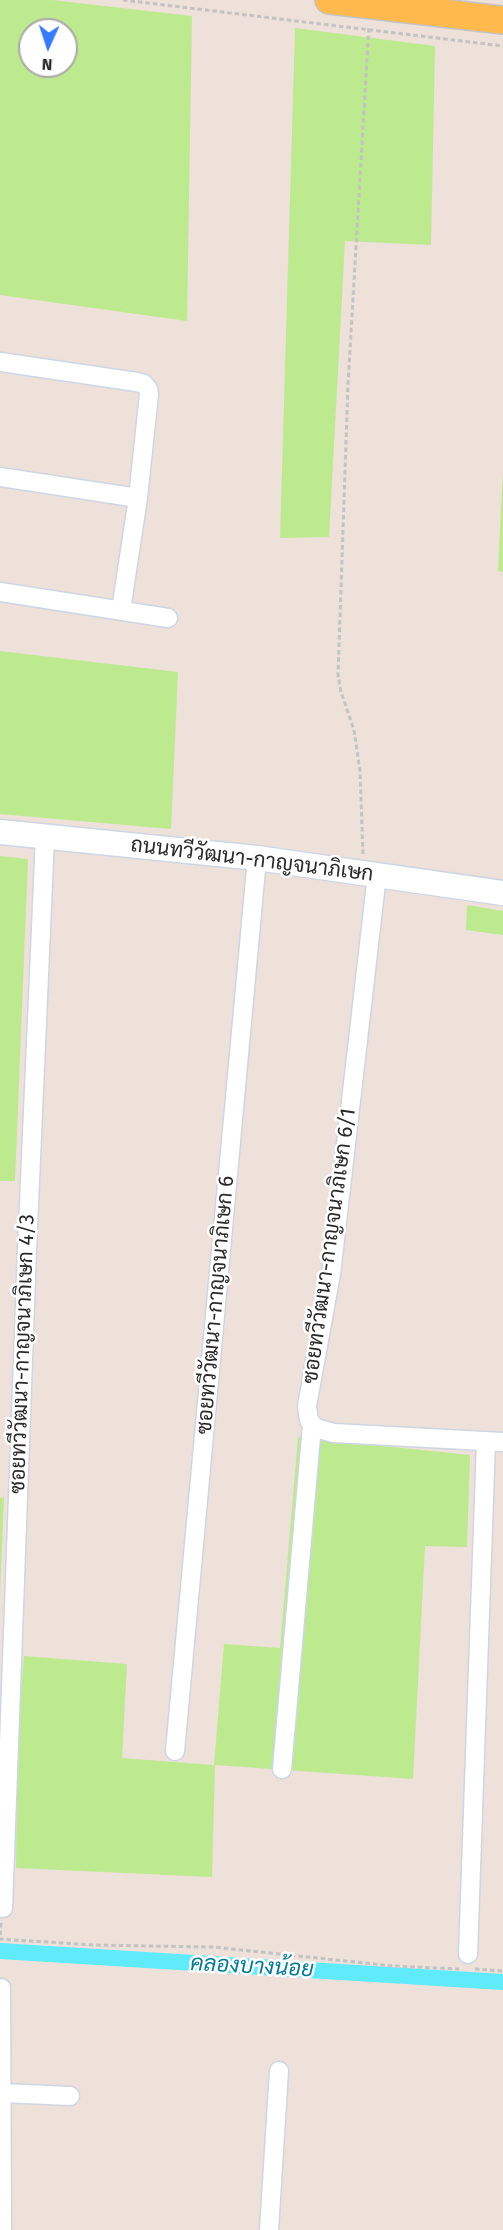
<!DOCTYPE html>
<meta charset="utf-8">
<style>
body{margin:0}
#map{position:relative;width:503px;height:2230px;overflow:hidden;background:#ede1d9;font-family:"Fira Sans",sans-serif}
canvas{display:block}
.north{position:absolute;left:18px;top:18px;width:60px;height:60px;box-sizing:border-box;background:#fff;border:2px solid #a9a9a9;border-radius:50%;rotate:183deg;font-size:16px;font-weight:700;line-height:24px;text-align:center;color:#292929}
.north::after{content:'';display:block;margin:auto;width:21px;height:27px;background:#347bff;clip-path:polygon(50% 0,100% 100%,50% 72%,0 100%)}
</style>
<div id="map">
<canvas width="503" height="2230"></canvas>
<div class="north">N</div>
</div>
<script>
const ctx = document.querySelector('canvas').getContext('2d');
ctx.lineJoin = 'round';
function paint(path, color) { ctx.fillStyle = color; ctx.fill(path, 'evenodd'); }
const poly = rows => new Path2D(rows.map(r => 'M' + r).join(''));
function stroke(path, color, width, dash) { ctx.strokeStyle = color; ctx.lineWidth = width; ctx.lineCap = dash ? 'butt' : 'round'; ctx.setLineDash(dash || []); ctx.stroke(path); }
function drawText(font, color, halo, rows, align = 'center') {
  ctx.font = font + ' "Fira Sans",Sarabun,sans-serif'; ctx.lineWidth = 5; ctx.setLineDash([]); ctx.textBaseline = 'middle'; ctx.strokeStyle = halo; ctx.fillStyle = color; for (const [text, x, y, turn = 0] of rows) {
    ctx.save(); ctx.translate(x, y); ctx.rotate((+turn || 0) * Math.PI / 180); ctx.textAlign = isNaN(turn) ? turn : align; if (halo) ctx.strokeText(text, 0, 0); ctx.fillText(text, 0, 0); ctx.restore();
  }
}
paint(poly([
 [0,0,52,0,192,16,187,321,0,295],
 [30,30,66,30,66,66,30,66],
 [295,28,435,46,431,245,345,241,329,537,280,538],
 [503,471,503,572,498,571],
 [0,651,178,672,171,829,0,814],
 [0,856,28,859,15,1181,0,1181],
 [467,905,503,911,503,935,466,930],
 [298,1437,470,1455,467,1547,425,1546,413,1779,215,1765,212,1877,16,1868,17,1740,24,1656,127,1664,122,1758,214,1765,224,1644,280,1648],
 [4,1497,0,1594,0,1498]
]), '#bdea8f');
stroke(poly([
 [0,1951,503,1982]
]), '#60ebfb', 16);
const street = poly([
 [0,362,137,382,144,384,148,389,149,394,138,498,121,610],
 [0,477,138,498],
 [0,592,168,618],
 [377,875,331,1274,307,1406,308,1414,309,1420,315,1428,334,1433,503,1442],
 [175,1751,257,858],
 [282,1769,312,1425],
 [3,1908,27,1250,45,837],
 [468,1954,486,1441],
 [1,1988,2,2230],
 [2,2093,70,2096],
 [269,2230,279,2071]
]);
const secondary = poly([
 [0,832,257,858,503,893]
]);
const primary = poly([
 [329,0,503,20]
]);
stroke(street, '#ced6e4', 21);
stroke(secondary, '#ced6e4', 27);
stroke(primary, '#c3c3c3', 30);
stroke(poly([
 [123,0,503,46],
 [363,854,360,771,354,730,341,692,338,675,348,384,369,25],
 [1,1923,0,1939,93,1945,213,1947,393,1966,459,1969],
 [475,1969,503,1971]
]), '#c3c3c3', 3, [4.5, 3]);
stroke(street, '#fff', 18);
stroke(secondary, '#fff', 24);
stroke(primary, '#ffb94c', 27);
drawText('21px', '#292929', '#fff', [
 ["ถนนทวีวัฒนา-กาญจนาภิเษก",252,860,7],
 ["ซอยทวีวัฒนา-กาญจนาภิเษก 6/1",330,1246,-82],
 ["ซอยทวีวัฒนา-กาญจนาภิเษก 6",216,1305,-85],
 ["ซอยทวีวัฒนา-กาญจนาภิเษก 4/3",23,1354,-88]
]);
drawText('italic 22px', '#027c97', '#fff', [
 ["คลองบางน้อย",252,1967,3]
]);
</script>
